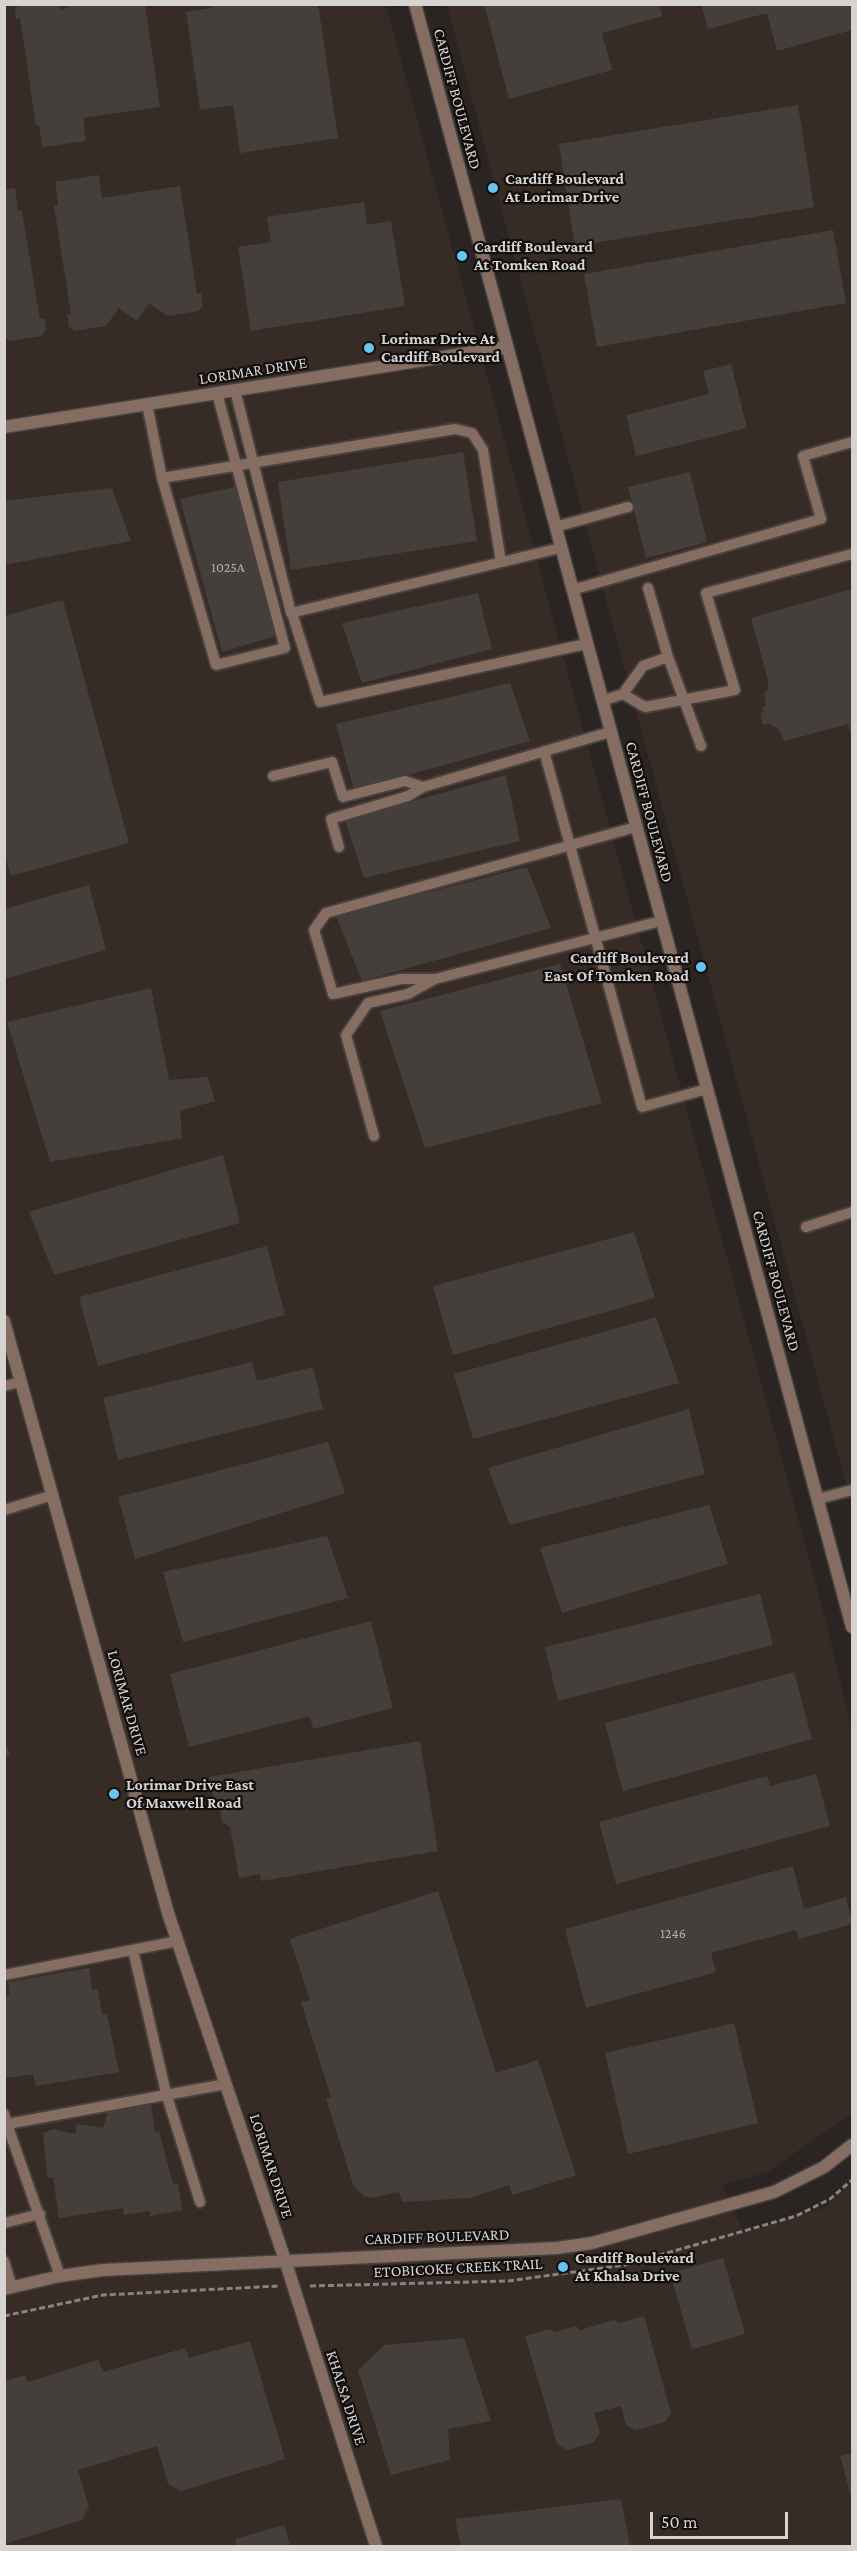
<!DOCTYPE html>
<style>
body{margin:0}
#map{position:relative;width:857px;height:2551px;overflow:hidden;background:#2a2522;font-family:"Crimson Pro",serif}
canvas{display:block}
.frame{position:absolute;inset:0;border:6px solid #d6d3d1;pointer-events:none}
.scale{position:absolute;left:650px;top:2512px;width:138px;height:27px;box-sizing:border-box;border:3px solid #d6d3d1;border-top:0;padding-left:8px;font-size:18px;line-height:21px;white-space:nowrap;color:#d6d3d1;-webkit-text-stroke:4px #110e0d;paint-order:stroke}
</style>
<div id="map">
<canvas width="857" height="2551"></canvas>
<div class="frame"></div>
<div class="scale">50 m</div>
</div>
<script>
const ctx = document.querySelector('canvas').getContext('2d');
ctx.lineJoin = 'round';
function paint(path, color) { ctx.fillStyle = color; ctx.fill(path, 'evenodd'); }
const poly = rows => new Path2D(rows.map(r => 'M' + r).join(''));
function stroke(path, color, width, dash) { ctx.strokeStyle = color; ctx.lineWidth = width; ctx.lineCap = dash ? 'butt' : 'round'; ctx.setLineDash(dash || []); ctx.stroke(path); }
function drawText(font, color, halo, rows, align = 'center') {
  ctx.font = font + ' "Crimson Pro",serif'; ctx.lineWidth = 4.5; ctx.setLineDash([]); ctx.textBaseline = 'middle'; ctx.strokeStyle = halo; ctx.fillStyle = color; for (const [text, x, y, turn = 0] of rows) {
    ctx.save(); ctx.translate(x, y); ctx.rotate((+turn || 0) * Math.PI / 180); ctx.textAlign = isNaN(turn) ? turn : align; if (halo) ctx.strokeText(text, 0, 0); ctx.fillText(text, 0, 0); ctx.restore();
  }
}
paint(poly([
 [5,5,386,5,827,1625,852,1731,852,2114,767,2172,722,2185,744,2233,826,2207,852,2182,852,2546,5,2546],
 [447,5,852,5,852,1506,600,578]
]), '#372b25');
paint(poly([
 [19,4,56,4,63,10,69,5,145,4,160,107,83,118,86,141,42,147,39,125,36,126,20,18,16,19,15,10],
 [210,4,318,4,338,138,240,153,233,105,200,110,186,12,211,8],
 [484,4,659,4,662,16,602,33,612,70,509,99],
 [701,4,852,4,852,30,777,51,767,13,708,29],
 [798,105,814,207,575,246,559,144],
 [99,175,102,198,180,186,197,294,201,293,203,305,199,311,168,316,149,303,137,321,119,308,106,326,75,331,69,327,67,314,71,314,54,206,58,205,55,182],
 [15,188,18,211,22,211,40,319,44,318,46,330,41,336,10,341,5,337,5,190],
 [364,202,367,225,391,221,405,306,251,331,238,247,271,242,267,217],
 [833,230,846,303,597,347,584,274],
 [731,364,747,428,636,456,626,415,709,394,703,371],
 [463,452,477,541,291,570,278,482],
 [690,472,707,542,646,558,628,487],
 [235,487,276,636,222,652,180,499],
 [112,488,131,541,4,565,4,501],
 [852,589,852,737,848,724,785,741,776,726,772,727,771,723,763,725,760,713,764,712,763,706,766,706,764,693,768,689,768,680,751,618],
 [478,593,492,649,362,683,342,623],
 [63,600,129,843,11,876,4,853,4,616],
 [510,683,530,741,354,790,336,724],
 [506,775,520,841,364,878,345,820],
 [527,867,551,928,362,981,336,916],
 [89,885,106,950,4,979,4,909],
 [560,964,602,1103,425,1148,380,1011],
 [151,988,169,1080,208,1077,215,1101,180,1111,182,1138,50,1162,7,1022],
 [223,1155,240,1223,54,1275,29,1212],
 [634,1232,655,1298,453,1355,433,1286],
 [267,1246,285,1315,98,1366,79,1297],
 [656,1317,679,1383,473,1439,454,1374],
 [252,1362,257,1381,313,1367,323,1409,118,1460,103,1398],
 [689,1409,705,1474,510,1525,488,1468],
 [328,1442,345,1493,135,1559,118,1497],
 [709,1505,728,1564,562,1613,540,1548],
 [327,1536,348,1598,183,1642,163,1572],
 [760,1594,773,1645,558,1701,545,1647],
 [371,1621,393,1708,313,1729,310,1716,189,1747,170,1674],
 [794,1672,812,1739,623,1791,605,1723],
 [4,1738,10,1756,4,1757],
 [420,1741,438,1851,261,1881,260,1874,239,1878,230,1827,222,1821,218,1801,213,1797,209,1777],
 [816,1774,830,1826,616,1884,599,1822,767,1776,770,1786],
 [793,1866,804,1909,846,1897,852,1924,799,1939,796,1930,711,1953,716,1972,586,2008,565,1929],
 [438,1891,496,2073,538,2060,576,2175,513,2195,509,2185,470,2198,402,2202,399,2192,372,2198,364,2196,354,2187,326,2099,331,2097,301,2002,310,2000,290,1939],
 [89,1968,92,1990,98,1989,102,2014,107,2014,119,2072,36,2086,33,2074,7,2078,5,2076,5,1996,10,1996,8,1982],
 [734,2023,758,2123,628,2154,605,2053],
 [151,2104,155,2132,159,2131,173,2184,178,2184,182,2210,150,2216,150,2211,124,2215,123,2208,59,2218,53,2178,47,2177,43,2133,53,2129,75,2134,77,2124,103,2128,108,2111],
 [723,2258,745,2334,692,2349,670,2273],
 [644,2316,671,2413,665,2422,636,2430,626,2425,621,2406,594,2413,600,2432,594,2442,567,2450,557,2444,525,2336,550,2329,555,2332,576,2326,580,2330,614,2320,619,2323],
 [464,2338,491,2421,448,2429,450,2460,391,2475,358,2370,385,2345],
 [250,2341,285,2459,181,2491,168,2484,157,2446,78,2470,89,2507,82,2520,4,2544,4,2381,25,2375,28,2382,98,2360,103,2372,185,2348,189,2358],
 [852,2453,852,2500,840,2456],
 [621,2499,630,2546,461,2546,455,2519],
 [284,2525,290,2546,237,2546,235,2539]
]), '#453f3c');
const lane = poly([
 [235,390,291,613,560,548],
 [147,404,162,478,455,429,472,433,483,450,501,562],
 [162,478,216,665,285,648,217,393],
 [555,527,628,507],
 [572,590,821,519,803,456,852,442],
 [292,613,320,702,586,644],
 [668,657,701,746],
 [623,694,643,666,668,657,648,588],
 [602,701,623,694,645,707,735,690,706,593,852,554],
 [544,751,642,1107,707,1089],
 [273,776,332,762,343,797,405,781,423,787],
 [339,847,331,819,408,796,423,787,610,732],
 [435,979,401,979,333,994,314,930,326,913,636,827],
 [374,1136,346,1035,368,1003,408,994,435,979,661,921],
 [806,1227,852,1212],
 [4,1386,21,1382],
 [818,1499,852,1490],
 [4,1510,53,1495],
 [133,1950,166,2093,200,2202],
 [4,1975,178,1941],
 [4,2114,7,2124,226,2084],
 [7,2124,60,2276],
 [4,2223,40,2214],
 [4,2261,12,2287]
]);
const street = poly([
 [415,4,852,1627],
 [4,427,506,347],
 [4,1321,168,1913,285,2260,376,2546],
 [4,2289,60,2276,103,2270,557,2248,592,2243,774,2192,824,2167,852,2145]
]);
stroke(lane, '#46413e', 14);
stroke(street, '#46413e', 15);
stroke(poly([
 [310,2286,508,2281,625,2265,796,2216,830,2199,852,2180],
 [4,2316,103,2295,279,2286]
]), '#878381', 3, [6, 3]);
stroke(lane, '#856e61', 10);
stroke(street, '#856e61', 12);
for (const [x, y, r, color] of [
 [493,188,6,"#67c4f0"],
 [462,256,6,"#67c4f0"],
 [369,348,6,"#67c4f0"],
 [701,967,6,"#67c4f0"],
 [114,1794,6,"#67c4f0"],
 [563,2267,6,"#67c4f0"]
]) { const dot = new Path2D(); dot.arc(x, y, r, 0, 2 * Math.PI); ctx.fillStyle = color; ctx.fill(dot); stroke(dot, '#110e0d', 2); }
drawText('14px', '#b2aeac', null, [
 ["1025A",228,568],
 ["1246",673,1934]
]);
drawText('16px', '#d6d3d1', '#110e0d', [
 ["CARDIFF BOULEVARD",457,99,75],
 ["LORIMAR DRIVE",253,371,-9],
 ["CARDIFF BOULEVARD",649,812,75],
 ["CARDIFF BOULEVARD",776,1281,75],
 ["LORIMAR DRIVE",127,1703,74],
 ["LORIMAR DRIVE",271,2166,72],
 ["CARDIFF BOULEVARD",437,2237,-2],
 ["ETOBICOKE CREEK TRAIL",458,2268,-3],
 ["KHALSA DRIVE",346,2398,72]
]);
drawText('bold 16px', '#d6d3d1', '#110e0d', [
 ["Cardiff Boulevard",505,179],
 ["At Lorimar Drive",505,197],
 ["Cardiff Boulevard",474,247],
 ["At Tomken Road",474,265],
 ["Lorimar Drive At",381,339],
 ["Cardiff Boulevard",381,357],
 ["Cardiff Boulevard",689,958,"right"],
 ["East Of Tomken Road",689,976,"right"],
 ["Lorimar Drive East",126,1785],
 ["Of Maxwell Road",126,1803],
 ["Cardiff Boulevard",575,2258],
 ["At Khalsa Drive",575,2276]
], 'left');
</script>
